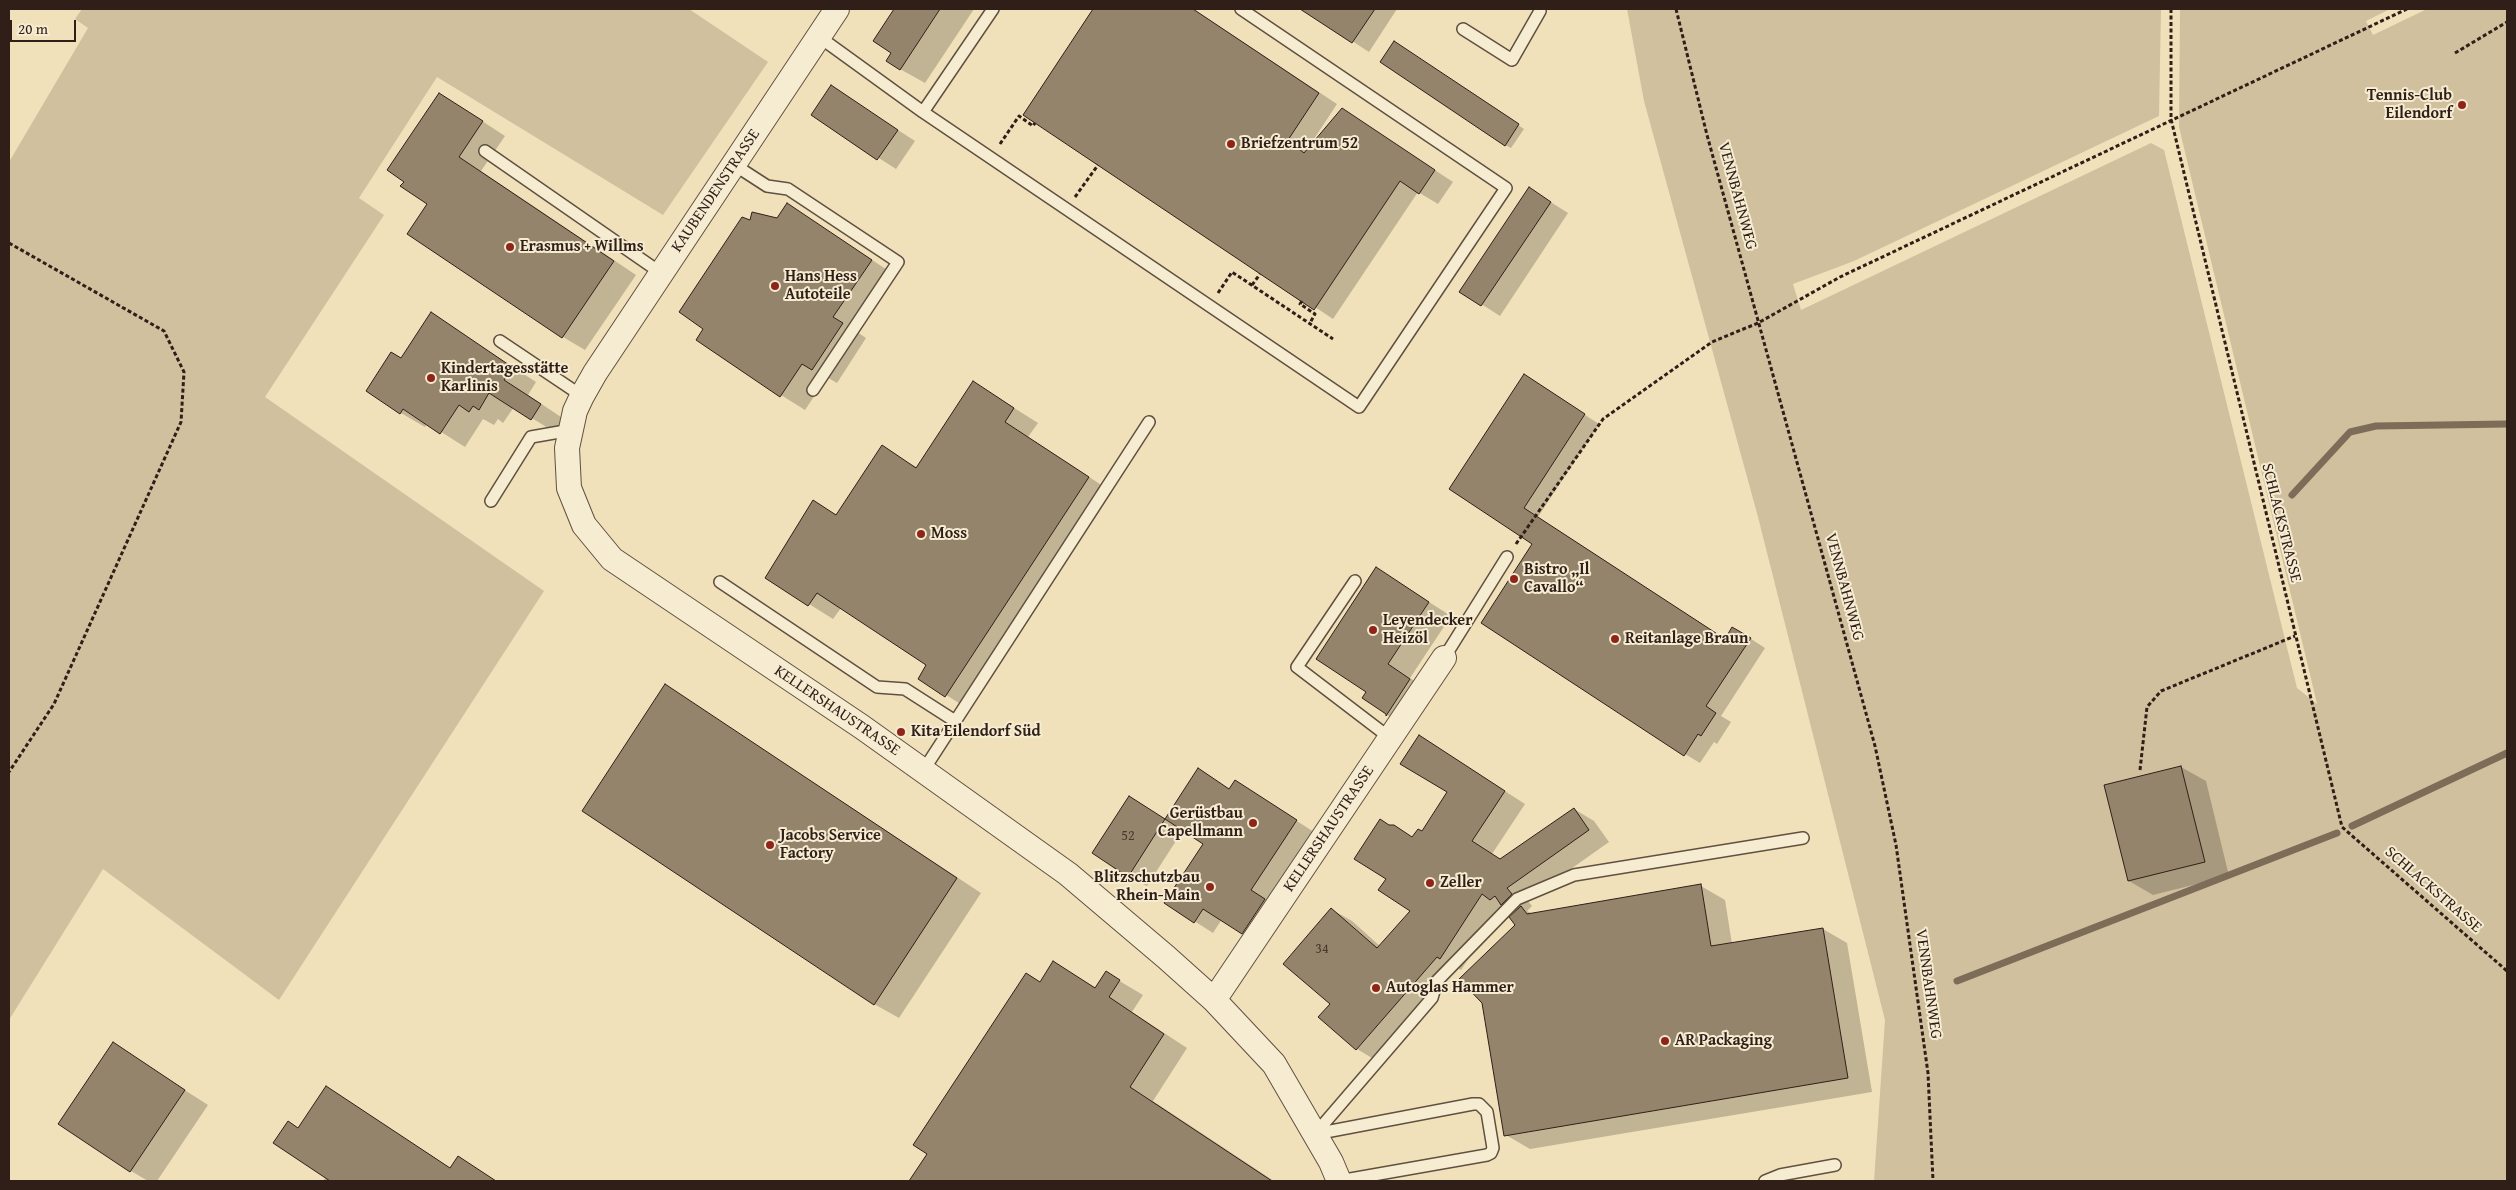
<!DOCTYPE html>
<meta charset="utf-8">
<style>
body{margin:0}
#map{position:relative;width:2516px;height:1190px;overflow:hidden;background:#f1e1ba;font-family:"Gentium Book Plus",serif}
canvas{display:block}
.frame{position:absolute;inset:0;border:10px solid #301f18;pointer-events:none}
.scale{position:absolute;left:10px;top:20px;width:66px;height:22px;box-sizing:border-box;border:2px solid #301f18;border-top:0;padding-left:6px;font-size:15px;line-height:18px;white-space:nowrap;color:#301f18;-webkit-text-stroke:4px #f6ecd2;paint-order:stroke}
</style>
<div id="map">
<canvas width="2516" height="1190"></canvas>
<div class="frame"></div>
<div class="scale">20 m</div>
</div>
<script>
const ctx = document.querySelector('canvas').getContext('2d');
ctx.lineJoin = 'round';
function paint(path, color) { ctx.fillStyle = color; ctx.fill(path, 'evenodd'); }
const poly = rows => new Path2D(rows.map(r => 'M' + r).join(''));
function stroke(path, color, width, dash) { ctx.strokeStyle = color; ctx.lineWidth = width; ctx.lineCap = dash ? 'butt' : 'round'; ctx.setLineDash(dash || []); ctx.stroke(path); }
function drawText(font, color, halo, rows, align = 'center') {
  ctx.font = font + ' "Gentium Book Plus",serif'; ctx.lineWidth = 4; ctx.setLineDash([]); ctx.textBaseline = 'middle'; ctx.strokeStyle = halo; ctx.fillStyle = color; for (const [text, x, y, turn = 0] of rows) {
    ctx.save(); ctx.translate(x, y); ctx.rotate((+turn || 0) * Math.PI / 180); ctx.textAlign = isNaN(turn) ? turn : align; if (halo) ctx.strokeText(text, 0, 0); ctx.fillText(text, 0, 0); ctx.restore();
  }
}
paint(poly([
 [82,9,689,9,768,62,663,215,437,77,359,198,384,215,265,397,544,591,279,1000,103,869,9,1020,9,162,88,28,75,19],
 [1627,9,2161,9,2159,116,1854,261,1793,284,1801,310,2151,143,2164,150,2297,688,2317,704,2179,127,2180,9,2390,9,2366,21,2373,35,2427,9,2507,9,2507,1181,1874,1181,1885,1020,1758,517,1644,101]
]), '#d0c09e');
paint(poly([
 [896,9,974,9,925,83,900,69,893,52,875,40],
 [1095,9,1193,9,1337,104,1310,145,1311,146,1342,109,1453,182,1438,204,1418,192,1333,319,1025,114],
 [1303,9,1397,9,1369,52],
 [1400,46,1524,129,1511,148,1505,145],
 [831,87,915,141,896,169,812,115],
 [462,108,505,136,481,171,636,275,585,350,563,337,406,181],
 [1530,189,1568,213,1500,316,1461,291],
 [788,205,895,275,857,332,866,338,837,383,827,377,805,410,781,395,705,328,751,221,778,219],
 [431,314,536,382,528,395,564,419,556,433,514,407,503,423,498,419,494,425,483,419,465,447,427,423,425,427,401,413,401,359],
 [973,382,1038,423,1028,437,1112,492,970,710,919,678,928,665,841,608,833,619,766,577,813,501,837,515,882,447,918,468],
 [1539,385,1599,424,1538,517,1726,640,1748,637,1765,648,1721,716,1731,722,1717,744,1714,742,1700,763,1685,754,1534,543,1451,489],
 [1377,569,1451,616,1410,678,1432,693,1409,728,1387,715,1368,691],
 [666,686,981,893,899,1018,874,1004],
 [1419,736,1525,804,1492,854,1502,860,1574,809,1594,821,1609,842,1527,900,1532,906,1527,911,1533,914,1701,886,1725,900,1732,944,1823,929,1847,943,1872,1092,1530,1149,1506,1135,1516,912,1503,906,1461,970,1458,968,1377,1061,1357,1049,1331,1003,1331,909,1352,921,1381,947,1412,911,1387,878,1390,826,1394,826,1413,838,1422,833,1449,792],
 [2181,767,2206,781,2229,876,2153,895,2129,881],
 [1198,770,1229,789,1253,793,1314,832,1261,944,1222,919,1213,933,1166,903,1205,844,1183,830,1147,886,1128,876,1147,808,1166,820],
 [1054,962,1096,988,1106,973,1143,995,1132,1012,1187,1048,1153,1101,1274,1181,911,1181],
 [113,1044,208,1105,157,1181,148,1181,131,1171],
 [326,1087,451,1169,476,1168,496,1181,323,1181,326,1177,298,1129]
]), '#0003');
stroke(poly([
 [2292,495,2350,432,2376,426,2507,424],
 [2352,826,2507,753],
 [1957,981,2337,833]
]), '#7c6c58', 7);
const building = poly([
 [894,9,940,9,900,70,886,61,891,53,873,41,894,9],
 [1093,9,1193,9,1319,93,1288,140,1304,153,1342,108,1435,170,1419,194,1400,181,1314,310,1023,115,1093,9],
 [1300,9,1375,9,1352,43,1300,9],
 [1394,41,1519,124,1505,146,1380,62,1394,41],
 [831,85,898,130,877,160,811,115,831,85],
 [439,93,483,121,459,157,614,261,562,338,407,234,427,204,400,186,404,182,387,170,439,93],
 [1529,187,1551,202,1481,306,1459,292,1529,187],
 [787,203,872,260,833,317,843,323,812,370,802,364,780,397,696,340,703,329,679,312,742,217,750,220,752,212,777,218,787,203],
 [431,312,512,367,504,380,541,404,531,420,489,393,479,410,473,406,469,412,459,405,440,434,403,409,400,414,366,391,391,352,401,358,431,312],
 [1524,374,1585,414,1524,508,1725,639,1732,627,1751,638,1706,706,1716,713,1701,736,1698,734,1684,756,1481,623,1532,544,1449,489,1524,374],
 [973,381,1014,408,1005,422,1089,477,945,697,918,679,926,665,817,593,808,606,765,578,813,500,836,515,882,445,916,468,973,381],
 [1376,567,1429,602,1388,664,1410,679,1386,716,1386,714,1362,698,1366,692,1316,659,1376,567],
 [665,684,957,878,874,1005,582,811,665,684],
 [1419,735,1505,791,1472,841,1500,859,1574,808,1589,830,1507,888,1512,894,1501,905,1495,896,1490,900,1482,894,1440,959,1437,957,1356,1050,1318,1017,1330,1004,1283,964,1331,908,1377,948,1410,911,1378,890,1386,879,1354,859,1380,819,1389,825,1394,825,1412,837,1418,829,1422,831,1447,792,1400,764,1419,735],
 [2181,766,2205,862,2128,881,2104,785,2181,766],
 [1198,768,1229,789,1235,780,1297,820,1251,890,1265,899,1242,934,1203,909,1194,923,1164,903,1203,844,1165,819,1198,768],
 [1129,796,1165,819,1128,877,1092,853,1129,796],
 [1701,884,1711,946,1823,928,1848,1078,1504,1136,1482,1003,1459,979,1515,925,1509,917,1521,906,1527,914,1701,884],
 [1053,961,1095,988,1106,971,1120,980,1109,997,1164,1034,1130,1087,1272,1181,909,1181,927,1154,913,1145,1026,973,1040,982,1053,961],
 [113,1042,185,1090,130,1172,58,1124,113,1042],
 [326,1086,450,1168,458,1156,496,1181,330,1181,273,1143,288,1121,298,1128,326,1086]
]);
paint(building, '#94846c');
stroke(building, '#301f18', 1);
const service = poly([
 [1463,29,1512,60,1540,11,1540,9],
 [818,36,923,112,1359,407,1506,188,1241,9],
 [923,112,993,9],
 [485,151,661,273],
 [733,164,767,186,788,189,898,262,813,390],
 [500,341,582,396],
 [491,501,531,437,571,430],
 [1355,581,1297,667,1390,738],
 [720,582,877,687,905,689,955,721],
 [1444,658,1507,557],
 [923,771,1149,422],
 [1315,1134,1432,998,1437,981,1517,899,1574,875,1803,838],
 [1315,1134,1473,1104,1479,1104,1487,1112,1493,1148,1491,1153,1487,1155,1339,1181],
 [1765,1181,1780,1175,1835,1165]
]);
const minor = poly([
 [837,9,595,373,582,396,575,411,567,448,569,488,584,525,612,559,862,727,1068,874,1166,957,1214,1000,1274,1064,1331,1162,1339,1181],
 [1214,1000,1444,658]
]);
stroke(service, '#605040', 14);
stroke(minor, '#605040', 26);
stroke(poly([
 [1676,9,1707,135,1875,746,1896,845,1928,1073,1933,1181],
 [2171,9,2171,119,2342,827,2507,971],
 [2455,53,2507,22],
 [1000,144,1019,116,1033,126,1035,123],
 [1075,197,1098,165],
 [9,243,164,331,184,372,181,422,54,704,9,772],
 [1252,285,1260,274],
 [1218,293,1232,272,1333,339],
 [1302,301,1300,304,1315,314,1310,323],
 [1516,544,1603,419,1712,342,1758,323,1840,277,2407,9],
 [2140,770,2147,707,2161,691,2295,636]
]), '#301f18', 3, [4, 2.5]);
stroke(service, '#f6ecd2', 11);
stroke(minor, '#f6ecd2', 24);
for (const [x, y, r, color] of [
 [2462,105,5,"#8f2418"],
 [1231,144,5,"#8f2418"],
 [510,247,5,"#8f2418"],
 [775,286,5,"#8f2418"],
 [431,378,5,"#8f2418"],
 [921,534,5,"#8f2418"],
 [1514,579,5,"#8f2418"],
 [1373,630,5,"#8f2418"],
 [1615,639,5,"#8f2418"],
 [901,732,5,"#8f2418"],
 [1253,823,5,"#8f2418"],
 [770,845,5,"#8f2418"],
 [1430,883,5,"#8f2418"],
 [1210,887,5,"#8f2418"],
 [1376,988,5,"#8f2418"],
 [1665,1041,5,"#8f2418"]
]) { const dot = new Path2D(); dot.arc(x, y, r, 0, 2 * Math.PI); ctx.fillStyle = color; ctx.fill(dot); stroke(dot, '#f6ecd2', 2); }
drawText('14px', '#49382d', null, [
 ["52",1128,836],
 ["34",1322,949]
]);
drawText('bold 16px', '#301f18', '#f6ecd2', [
 ["Tennis-Club",2452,96,"right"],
 ["Eilendorf",2452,114,"right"],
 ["Briefzentrum 52",1241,144],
 ["Erasmus + Willms",520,247],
 ["Hans Hess",785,277],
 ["Autoteile",785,295],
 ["Kindertagesstätte",441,369],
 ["Karlinis",441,387],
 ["Moss",931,534],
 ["Bistro „Il",1524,570],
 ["Cavallo“",1524,588],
 ["Leyendecker",1383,621],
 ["Heizöl",1383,639],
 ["Reitanlage Braun",1625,639],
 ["Kita Eilendorf Süd",911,732],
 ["Gerüstbau",1243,814,"right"],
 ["Capellmann",1243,832,"right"],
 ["Jacobs Service",780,836],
 ["Factory",780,854],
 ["Blitzschutzbau",1200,878,"right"],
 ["Rhein-Main",1200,896,"right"],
 ["Zeller",1440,883],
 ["Autoglas Hammer",1386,988],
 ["AR Packaging",1675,1041]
], 'left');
drawText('16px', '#301f18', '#f6ecd2', [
 ["KAUBENDENSTRASSE",716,191,-56],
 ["VENNBAHNWEG",1737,196,75],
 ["SCHLACKSTRASSE",2281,523,76],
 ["VENNBAHNWEG",1844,587,75],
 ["KELLERSHAUSTRASSE",837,711,34],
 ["KELLERSHAUSTRASSE",1329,829,-56],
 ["SCHLACKSTRASSE",2433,890,41],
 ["VENNBAHNWEG",1928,984,82]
]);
</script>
